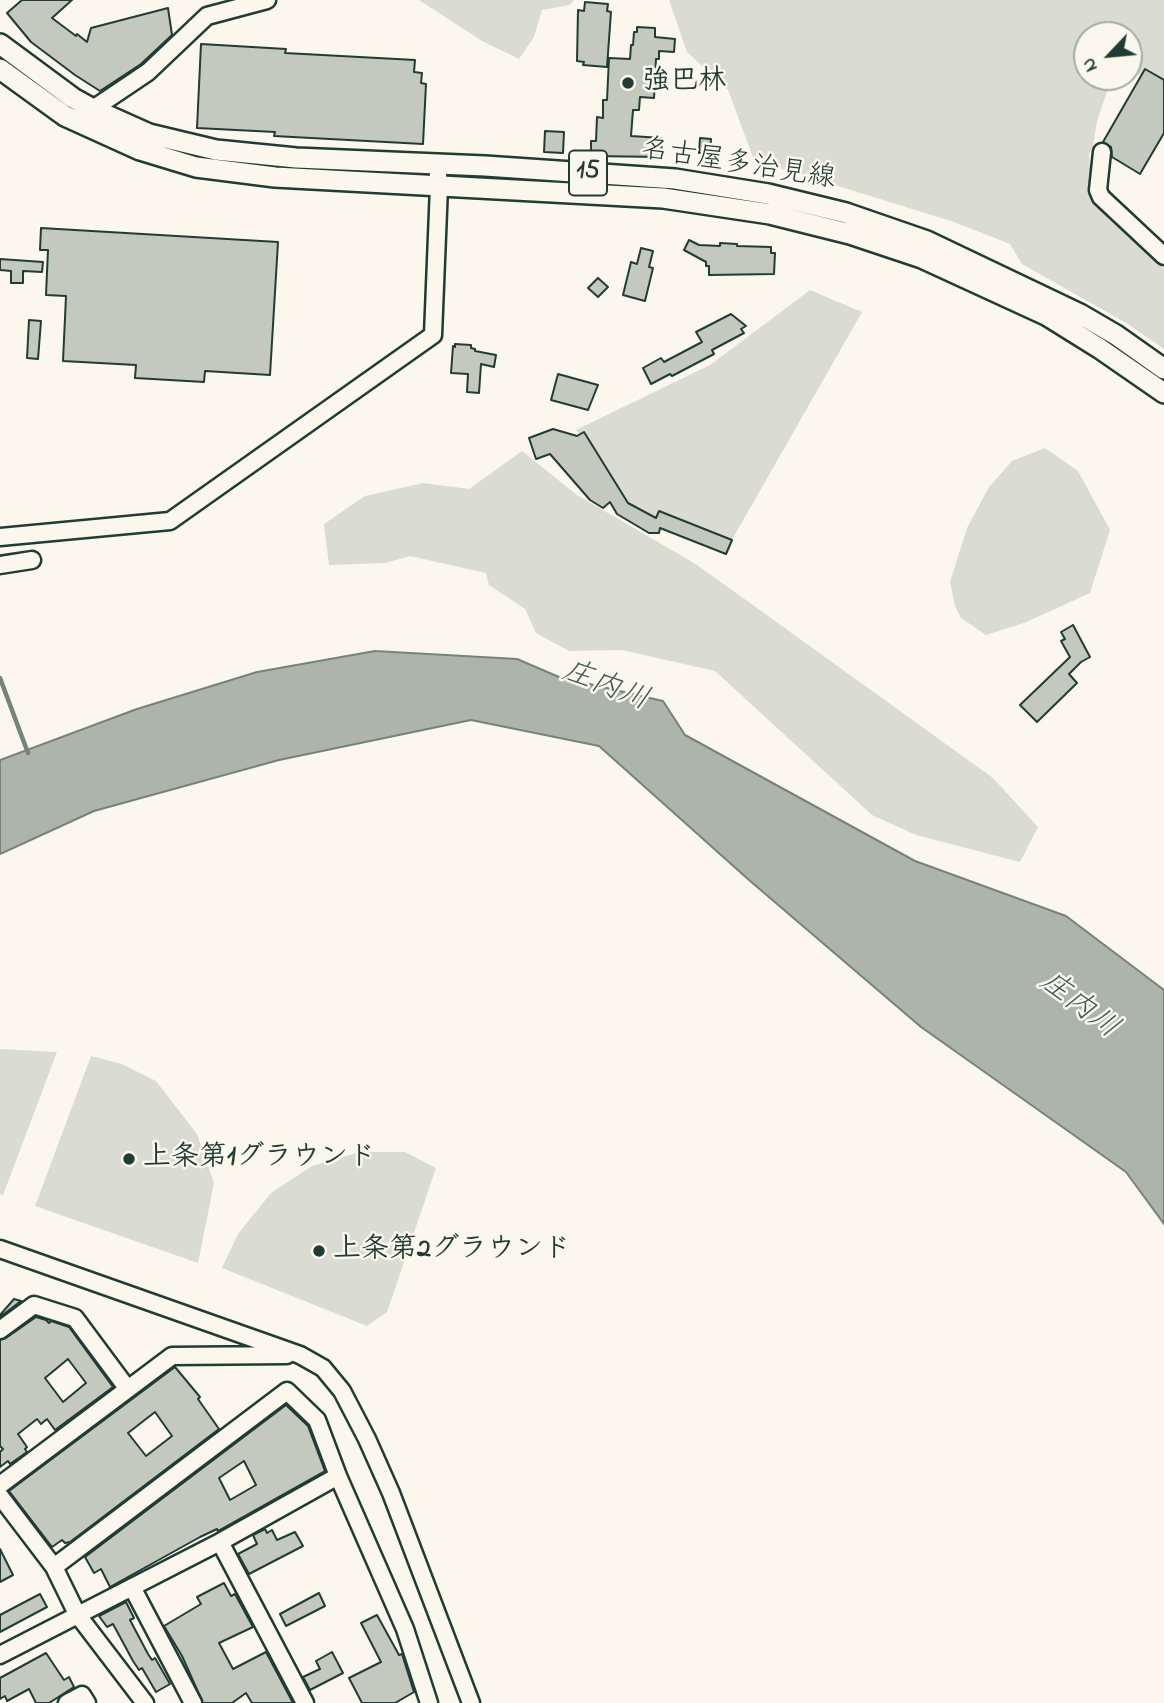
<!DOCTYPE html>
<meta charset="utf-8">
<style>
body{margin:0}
#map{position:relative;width:1164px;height:1703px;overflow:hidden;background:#fbf7ec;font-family:"Indie Flower",sans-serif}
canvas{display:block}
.north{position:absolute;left:1073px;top:21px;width:70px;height:70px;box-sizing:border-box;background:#fbf7ec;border:2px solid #a3ada2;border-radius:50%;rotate:244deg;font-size:19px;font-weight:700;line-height:28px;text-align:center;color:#1f3d34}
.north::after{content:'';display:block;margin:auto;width:24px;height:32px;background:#1f3d34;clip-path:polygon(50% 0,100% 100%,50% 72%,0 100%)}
</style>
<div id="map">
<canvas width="1164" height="1703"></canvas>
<div class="north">N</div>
</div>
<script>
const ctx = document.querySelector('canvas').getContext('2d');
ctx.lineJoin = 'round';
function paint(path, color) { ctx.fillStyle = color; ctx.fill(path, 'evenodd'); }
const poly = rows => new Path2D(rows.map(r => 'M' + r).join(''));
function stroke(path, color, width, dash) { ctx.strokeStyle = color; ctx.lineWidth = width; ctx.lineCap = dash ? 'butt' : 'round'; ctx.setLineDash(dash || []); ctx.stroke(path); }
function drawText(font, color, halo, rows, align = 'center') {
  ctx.font = font + ' "Indie Flower","Klee One",sans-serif'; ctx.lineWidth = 5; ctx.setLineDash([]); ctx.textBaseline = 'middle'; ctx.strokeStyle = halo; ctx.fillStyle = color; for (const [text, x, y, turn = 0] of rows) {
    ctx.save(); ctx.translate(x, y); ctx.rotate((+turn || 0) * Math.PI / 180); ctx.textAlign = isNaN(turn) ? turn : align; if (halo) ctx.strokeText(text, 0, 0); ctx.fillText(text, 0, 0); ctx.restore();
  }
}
paint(poly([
 [419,0,574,0,570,5,542,10,534,37,519,59,482,41],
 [669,0,1164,0,1164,78,1147,77,1129,71,1129,35,1087,35,1087,77,1120,77,1107,92,1097,121,1093,146,1089,154,1092,198,1164,269,1164,349,1128,324,1022,264,1010,244,954,222,754,160,728,90,687,52],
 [810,290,862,312,729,545,633,510,576,430,710,365],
 [1045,448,1078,471,1110,530,1090,593,1024,623,986,635,961,618,955,606,950,582,967,528,989,487,1012,461],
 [522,451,577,495,694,563,732,590,993,778,1038,827,1020,862,916,835,872,815,715,671,622,650,569,651,536,633,525,609,489,585,486,573,410,556,385,563,329,565,324,524,365,496,423,483,469,489],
 [0,1049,57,1052,3,1195,0,1194],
 [91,1056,122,1064,156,1081,197,1134,214,1183,198,1263,35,1206],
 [360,1152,405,1152,436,1168,387,1312,367,1326,222,1268,238,1234,271,1193,312,1166]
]), '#dbdcd1');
const water = poly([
 [375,651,517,659,559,677,663,701,685,735,915,861,1066,916,1164,990,1164,1224,1126,1172,921,1027,749,880,599,746,471,720,279,760,94,811,0,854,0,760,137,709,257,672,375,651]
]);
paint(water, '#adb4aa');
stroke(water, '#74847b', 2);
stroke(poly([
 [0,678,28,753]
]), '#74847b', 4.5);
const building = poly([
 [22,0,72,0,52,18,76,36,77,34,87,42,91,28,168,8,172,35,141,64,100,91,75,75,31,42,7,13,22,0],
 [585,2,608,4,607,11,611,12,607,67,583,65,584,62,577,61,578,10,584,11,585,2],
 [637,27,655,28,655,37,675,39,674,52,659,51,659,59,656,59,654,98,640,97,639,110,633,110,631,136,662,138,661,157,591,156,591,141,596,141,597,117,603,118,603,100,607,100,609,58,630,59,631,45,633,45,634,32,637,32,637,27],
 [201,44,286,49,285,53,415,60,414,72,422,73,421,83,426,84,423,144,274,136,275,132,197,128,201,44],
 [1145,69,1164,80,1164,133,1140,174,1112,157,1111,147,1103,142,1145,69],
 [545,131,564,132,563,153,544,152,545,131],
 [700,138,711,139,710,153,699,153,700,138],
 [41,228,278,242,270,375,205,371,204,382,135,378,136,365,63,361,66,296,46,295,48,250,40,250,41,228],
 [689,240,699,245,720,246,720,243,737,244,737,246,771,247,771,253,775,253,774,274,709,275,709,266,706,266,706,262,684,250,689,240],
 [641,248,653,251,649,267,653,268,645,301,623,295,631,262,637,264,641,248],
 [0,259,43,262,42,272,23,271,23,283,11,283,11,271,0,270,0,259],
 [598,278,608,287,598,297,588,288,598,278],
 [731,314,746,326,741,329,744,333,712,350,714,354,672,376,670,374,651,384,643,368,661,358,664,362,702,342,696,332,731,314],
 [29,320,41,321,38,359,27,358,29,320],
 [455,344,471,345,471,348,475,349,475,351,496,355,494,367,481,364,479,393,467,392,468,374,451,373,453,346,455,347,455,344],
 [558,374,598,385,588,410,551,400,558,374],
 [553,429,577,436,584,432,628,503,656,518,659,511,732,540,726,554,660,528,659,533,649,533,617,514,610,502,603,508,590,500,550,454,536,459,529,438,553,429],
 [1073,625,1090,657,1081,662,1069,674,1077,683,1037,722,1020,705,1070,657,1061,641,1065,639,1061,632,1073,625],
 [14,1299,21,1301,0,1317,0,1315,14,1299],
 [36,1317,46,1320,49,1323,51,1321,69,1327,113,1387,55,1430,47,1419,41,1424,37,1419,18,1434,27,1447,25,1449,27,1452,10,1464,8,1461,0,1467,0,1452,3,1449,0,1446,0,1340,6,1338,36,1317],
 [68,1359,86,1383,63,1402,45,1378,68,1359],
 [175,1367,200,1397,198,1399,219,1429,70,1542,65,1543,62,1540,52,1547,9,1491,175,1367],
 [155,1412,172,1436,146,1456,128,1433,155,1412],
 [286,1405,308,1426,325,1471,218,1531,217,1529,200,1537,110,1587,101,1569,94,1573,85,1557,286,1405],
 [244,1461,256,1485,230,1500,219,1478,244,1461],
 [265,1529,267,1533,272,1530,277,1540,295,1532,303,1546,249,1574,238,1554,257,1544,253,1535,265,1529],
 [0,1549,13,1575,0,1582,0,1549],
 [224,1583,231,1596,235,1594,253,1627,219,1643,233,1669,266,1652,293,1703,252,1703,246,1693,232,1703,203,1703,182,1656,164,1626,201,1604,197,1597,224,1583],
 [319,1593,325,1606,286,1626,280,1614,319,1593],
 [40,1594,47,1607,0,1632,0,1615,40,1594],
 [126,1602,134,1618,130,1620,148,1654,152,1660,155,1658,170,1684,156,1692,142,1668,139,1670,133,1661,113,1624,107,1627,99,1616,126,1602],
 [377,1615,399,1655,402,1654,414,1692,395,1703,362,1703,349,1678,381,1662,361,1623,377,1615],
 [332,1652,343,1673,310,1690,303,1677,320,1669,316,1661,332,1652],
 [46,1653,64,1680,69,1677,74,1687,49,1703,36,1703,29,1689,7,1701,5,1696,0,1699,0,1678,46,1653]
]);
paint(building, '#c4c9be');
stroke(building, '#1f3d34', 2);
const minor = poly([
 [93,109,148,72,207,16,267,0],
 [1102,152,1098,190,1101,197,1164,256],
 [0,537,170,521,433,335,439,186,437,164],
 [0,565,32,560],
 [0,1249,300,1355,323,1368,342,1391,367,1439,391,1493,471,1703],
 [0,1330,34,1305,75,1318,127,1388],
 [0,1485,172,1356,287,1355],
 [0,1496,54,1567,77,1614,145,1703],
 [220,1542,305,1703],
 [54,1567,287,1391,317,1420,338,1476,405,1629,429,1703],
 [132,1587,193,1703],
 [0,1655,220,1542,338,1476],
 [67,1703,82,1695,87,1703]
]);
const major = poly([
 [0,44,73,98,93,109,149,134,216,150,296,158,485,166,675,179,768,194,846,213,927,241,1080,314,1116,335,1164,369],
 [0,69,65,116,140,150,196,167,275,177,663,198,770,214,850,234,922,258,1046,315,1099,348,1164,393]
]);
stroke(minor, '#1f3d34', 21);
stroke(major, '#1f3d34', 24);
stroke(minor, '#fbf7ec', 16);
stroke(major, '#fbf7ec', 19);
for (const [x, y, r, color] of [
 [628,83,7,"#1f3d34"],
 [129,1159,7,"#1f3d34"],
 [319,1251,7,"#1f3d34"]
]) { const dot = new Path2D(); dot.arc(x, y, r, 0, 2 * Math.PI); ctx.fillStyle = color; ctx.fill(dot); stroke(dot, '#fbf7ec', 2.5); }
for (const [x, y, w] of [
 [588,173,38]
]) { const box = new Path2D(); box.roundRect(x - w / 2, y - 22.5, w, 45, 5); ctx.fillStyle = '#fbf7ec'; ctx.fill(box); stroke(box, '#1f3d34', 2); }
drawText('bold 26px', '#1f3d34', null, [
 ["15",588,173]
]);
drawText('bold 28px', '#1f3d34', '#fbf7ec', [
 ["強巴林",642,83],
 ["上条第1グラウンド",143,1159],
 ["上条第2グラウンド",333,1251]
], 'left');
drawText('28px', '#1f3d34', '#fbf7ec', [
 ["名古屋多治見線",738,166,9]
]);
drawText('italic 30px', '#425b52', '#fbf7ec', [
 ["庄内川",605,688,21],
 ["庄内川",1078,1007,37]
]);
</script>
